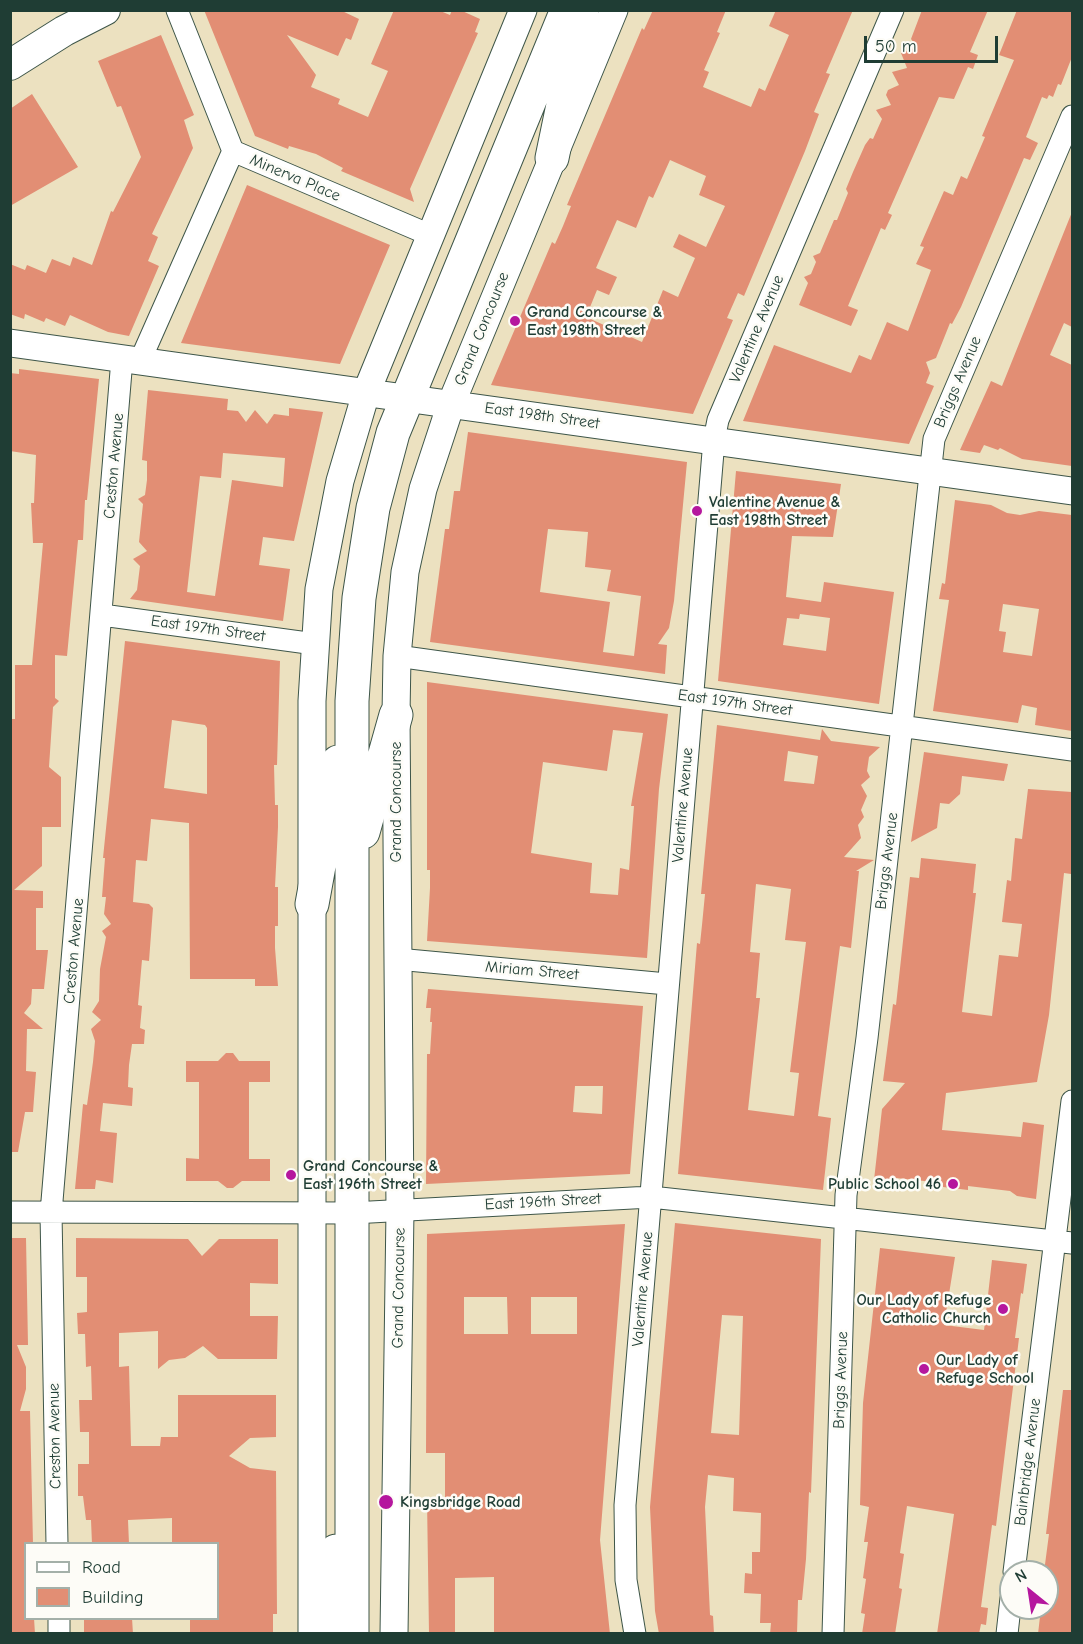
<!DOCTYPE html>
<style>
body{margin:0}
#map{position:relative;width:1083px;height:1644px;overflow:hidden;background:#ece1c0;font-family:"Comic Neue",sans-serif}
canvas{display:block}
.frame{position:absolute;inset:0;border:12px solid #1f3d34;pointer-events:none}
.legend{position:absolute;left:24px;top:1542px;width:195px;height:78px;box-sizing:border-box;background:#fdfcf7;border:2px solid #a4b0a9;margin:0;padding:8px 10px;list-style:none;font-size:18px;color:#1f3d34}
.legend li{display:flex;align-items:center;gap:12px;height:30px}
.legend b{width:30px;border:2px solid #a4b0a9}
.north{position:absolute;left:999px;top:1560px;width:60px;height:60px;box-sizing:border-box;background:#fdfcf7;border:2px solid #a4b0a9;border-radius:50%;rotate:330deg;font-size:16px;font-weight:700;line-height:24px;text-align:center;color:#1f3d34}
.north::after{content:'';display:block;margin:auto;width:21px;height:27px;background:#b5179e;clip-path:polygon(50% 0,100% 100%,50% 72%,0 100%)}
.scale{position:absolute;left:864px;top:36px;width:134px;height:27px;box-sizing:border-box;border:3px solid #1f3d34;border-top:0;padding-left:8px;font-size:18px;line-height:21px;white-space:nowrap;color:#1f3d34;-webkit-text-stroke:4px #fdfcf7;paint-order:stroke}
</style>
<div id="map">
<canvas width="1083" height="1644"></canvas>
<div class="frame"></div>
<ul class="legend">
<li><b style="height:8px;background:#fff"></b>Road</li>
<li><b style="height:16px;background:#e28e74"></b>Building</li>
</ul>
<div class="north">N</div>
<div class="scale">50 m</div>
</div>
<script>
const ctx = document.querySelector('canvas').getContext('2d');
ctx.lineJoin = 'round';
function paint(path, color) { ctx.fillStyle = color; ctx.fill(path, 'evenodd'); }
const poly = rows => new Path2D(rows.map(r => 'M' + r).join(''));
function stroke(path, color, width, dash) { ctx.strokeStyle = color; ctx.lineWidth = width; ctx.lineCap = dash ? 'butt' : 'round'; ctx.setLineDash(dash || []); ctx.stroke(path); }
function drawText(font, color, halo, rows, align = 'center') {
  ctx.font = font + ' "Comic Neue",sans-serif'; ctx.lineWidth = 5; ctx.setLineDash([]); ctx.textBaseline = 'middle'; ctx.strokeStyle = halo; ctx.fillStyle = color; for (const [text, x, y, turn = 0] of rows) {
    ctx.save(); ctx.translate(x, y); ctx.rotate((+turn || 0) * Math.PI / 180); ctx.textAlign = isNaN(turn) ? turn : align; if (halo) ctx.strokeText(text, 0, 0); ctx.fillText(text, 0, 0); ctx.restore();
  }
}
paint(poly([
 [204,10,340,10,359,19,351,40,346,38,338,56,287,35,316,75,311,87,340,99,338,104,368,117,388,71,371,64,394,10,438,10,450,15,452,10,460,10,480,19,475,32,478,33,410,189,414,202,341,171,343,168,316,154,289,146,288,149,255,136],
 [653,10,726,10,717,32,720,33,704,70,709,72,703,87,751,107,759,88,765,91,789,35,769,26,776,10,853,10,826,73,830,74,814,112,819,114,805,151,744,296,738,293,727,318,733,320,693,414,491,385,552,242,555,244,563,226,571,206,567,205,642,28,644,30],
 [670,160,706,176,699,195,725,206,706,247,679,234,673,247,695,258,678,297,663,290,642,342,586,317,597,290,609,295,617,277,596,268,617,220,636,228,649,196,653,198],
 [922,10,988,10,970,52,978,55,973,69,968,67,954,99,939,97,888,213,892,215,885,230,881,228,848,306,858,310,851,326,799,305,808,283,804,277,811,274,816,262,813,256,820,253,834,220,837,220,848,193,846,189,853,172,865,145,870,138,873,139,882,119,876,110,891,105,886,95,888,90,899,85,892,72,907,68,901,53,917,47,911,39],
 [1017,10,1072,10,1072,57,1061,85,1058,84,1053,97,1049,95,1047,99,1042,97,1026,137,1038,143,1030,160,1024,158,961,307,952,324,950,323,936,358,926,362,930,373,926,383,934,386,909,444,743,421,774,345,851,373,859,355,871,360,887,322,908,331,931,270,916,264,924,247,920,246,944,191,953,195,961,176,967,179,985,137,982,136,1014,60,999,55],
 [161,35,194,115,184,120,193,148,152,234,158,237,148,261,159,266,129,336,108,332,70,315,65,326,46,318,44,322,25,314,24,319,10,314,10,264,25,270,27,265,46,273,52,259,70,266,73,257,92,265,111,211,113,212,141,157,121,106,117,107,98,61],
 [32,94,78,167,10,206,10,109],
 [247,185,390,245,340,364,181,343],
 [1072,212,1072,327,1064,323,1050,355,1072,365,1072,466,1022,459,1000,448,998,450,984,445,980,453,960,450,991,381,1002,386],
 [19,369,99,379,87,500,85,500,83,540,78,540,67,656,55,655,55,698,59,701,53,707,49,767,61,777,61,827,42,827,42,866,14,890,43,891,43,908,36,908,36,950,48,950,44,989,32,989,31,1004,24,1013,43,1029,27,1029,26,1071,36,1072,33,1112,25,1112,18,1152,10,1152,10,746,12,719,15,719,15,665,32,665,43,543,33,543,31,503,34,503,36,455,10,451,10,373,19,374],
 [148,390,228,399,227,410,238,411,246,422,255,410,267,424,274,414,289,416,289,408,323,412,294,541,263,537,259,565,290,569,283,621,130,599,137,590,140,566,133,559,147,551,139,542,143,504,138,499,145,495,147,480,147,461,142,460],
 [223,453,285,458,283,487,232,480,215,596,187,592,200,476,221,478],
 [468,432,687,462,674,601,669,628,658,644,667,645,665,674,430,642,445,529,449,529,454,491,460,491],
 [548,529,588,532,585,567,611,570,607,591,641,596,634,656,603,652,610,602,540,592],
 [736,471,841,484,833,537,792,536,786,597,821,602,824,582,894,592,879,704,718,681],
 [800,614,830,618,826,651,783,645,787,618,799,619],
 [955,500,991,505,1007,513,1020,515,1039,511,1072,515,1072,731,1035,725,1037,708,1022,705,1018,723,933,711,949,600,939,599,942,583,945,584],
 [1003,604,1039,609,1032,656,1003,652,1006,632,999,631],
 [125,641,280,661,277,765,274,765,275,805,278,805,278,827,275,887,278,887,278,926,275,926,275,948,278,986,255,986,255,979,190,979,189,823,151,819,147,861,136,860,133,902,149,904,153,908,149,961,142,960,138,1005,142,1006,140,1028,145,1030,144,1044,132,1044,129,1065,128,1087,133,1088,132,1106,103,1103,100,1131,117,1133,113,1183,96,1180,95,1189,75,1189,83,1104,87,1105,93,1062,95,1041,91,1029,101,1020,92,1012,99,1001,100,969,106,937,102,931,111,924,104,914,106,897,102,897,105,858,103,858],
 [172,720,205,725,207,728,207,794,164,788],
 [427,682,668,714,659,789,647,958,427,941,430,888,430,870,427,870],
 [613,730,643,733,631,806,634,806,629,870,620,868,618,895,590,893,592,863,531,853,543,762,607,771],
 [717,725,820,740,822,729,831,741,880,747,869,757,867,771,870,777,861,785,867,796,861,810,864,817,858,825,861,838,844,857,874,860,856,871,859,871,851,948,840,946,818,1116,831,1118,823,1190,678,1174,697,943,700,944,702,925,705,894,701,894],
 [788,751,818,756,814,784,784,781],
 [756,884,791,889,785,940,806,942,790,1072,799,1073,794,1116,748,1110,760,998,756,998,760,953,750,952],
 [924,752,1008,764,1004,781,962,776,960,794,949,804,940,803,937,828,911,842],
 [1028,789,1072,792,1071,874,1064,873,1049,1015,1037,1082,946,1093,942,1130,1021,1137,1023,1122,1044,1125,1036,1199,1017,1196,1010,1191,968,1186,968,1190,943,1187,943,1183,896,1178,896,1182,874,1180,882,1109,905,1083,883,1081,893,1004,896,1005,910,877,919,878,921,858,976,864,973,893,976,893,962,1012,992,1016,999,955,1018,957,1022,924,1002,922,1007,880,1011,881,1015,838,1022,839],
 [428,989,643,1006,630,1174,426,1184,427,1054,430,1054,432,1022,430,1022,431,1008,426,1008],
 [575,1086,603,1086,602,1114,573,1112],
 [226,1053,233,1053,239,1061,270,1061,270,1082,249,1082,249,1159,270,1159,270,1181,242,1181,233,1188,227,1188,218,1181,186,1181,186,1158,199,1159,199,1082,186,1082,186,1061,218,1061],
 [675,1223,821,1239,811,1493,809,1492,806,1559,802,1600,798,1600,797,1634,770,1634,771,1623,760,1623,761,1594,744,1593,745,1573,752,1574,752,1552,760,1552,761,1513,733,1511,734,1478,708,1475,705,1507,710,1615,713,1616,714,1634,659,1634,655,1611,650,1507],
 [722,1315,743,1316,739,1435,711,1433],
 [625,1224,600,1540,610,1634,494,1634,494,1577,455,1578,455,1634,429,1634,427,1499,445,1499,445,1453,426,1453,427,1234],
 [464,1297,507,1297,508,1334,464,1334],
 [531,1297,577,1297,577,1334,531,1334],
 [10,1238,26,1238,28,1345,17,1345,26,1367,26,1389,20,1411,30,1411,33,1544,26,1544,26,1618,34,1618,35,1634,10,1634],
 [76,1238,188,1239,202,1256,219,1239,278,1239,278,1284,250,1283,250,1316,278,1316,277,1359,218,1359,203,1346,185,1358,169,1360,158,1369,158,1331,119,1333,119,1367,129,1366,131,1446,160,1446,161,1437,178,1437,178,1395,276,1395,276,1437,250,1438,229,1456,250,1468,276,1471,277,1614,273,1614,273,1634,190,1634,190,1620,217,1620,218,1544,172,1544,172,1518,128,1520,129,1544,92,1544,91,1520,86,1520,83,1496,78,1496,78,1464,89,1464,89,1432,80,1432,79,1400,92,1400,91,1366,86,1367,85,1334,78,1334,77,1313,87,1312,87,1277,76,1277],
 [880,1248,955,1257,944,1325,984,1330,992,1260,1027,1264,1023,1294,1021,1293,1015,1338,1019,1338,996,1526,992,1525,981,1607,988,1608,986,1625,981,1624,979,1634,937,1634,954,1514,907,1506,900,1553,904,1554,899,1588,902,1589,895,1634,862,1634,865,1614,861,1613,866,1579,863,1578,868,1542,864,1542,869,1507,860,1505,863,1403],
 [1063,1390,1072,1390,1072,1634,1038,1634,1041,1608,1047,1608,1047,1572,1044,1572,1049,1534,1046,1534],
 [84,1618,132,1618,133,1634,84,1634]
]), '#e28e74');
const minor = poly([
 [177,10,233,151,430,235],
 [140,361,233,151],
 [102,615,315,644],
 [397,656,1072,750],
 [397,959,667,984],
 [10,1212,352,1213,651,1197,1072,1243],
 [57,1544,51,1213,122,359],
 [1014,1572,1072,1101],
 [59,1618,59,1634],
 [635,1634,626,1580,625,1505,714,440,718,420,893,10],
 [833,1634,846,1195,867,1038,934,439,1072,116],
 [1007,1634,1011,1598]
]);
const tertiary = poly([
 [10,343,1072,491],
 [312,1632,312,701,319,589,340,481,366,393,523,10],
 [394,1634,400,1210,396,715,397,656,405,572,423,489,451,404,614,10]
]);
const secondary = poly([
 [10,65,64,31,105,10]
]);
const primary = poly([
 [552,158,582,13],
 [363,832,396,715],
 [312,904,338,762],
 [322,1634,336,1551],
 [352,1634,352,701,359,598,373,508,393,433,567,10]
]);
stroke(minor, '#3e5649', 23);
stroke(tertiary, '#3e5649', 29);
stroke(secondary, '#3e5649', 32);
stroke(primary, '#3e5649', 35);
stroke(minor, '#fff', 21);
stroke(tertiary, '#fff', 27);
stroke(secondary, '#fff', 30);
stroke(primary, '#fff', 33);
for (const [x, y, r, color] of [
 [515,321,6,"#b5179e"],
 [697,511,6,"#b5179e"],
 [291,1175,6,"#b5179e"],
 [953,1184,6,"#b5179e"],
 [1003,1309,6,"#b5179e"],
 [924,1369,6,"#b5179e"],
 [386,1502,8,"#b5179e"]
]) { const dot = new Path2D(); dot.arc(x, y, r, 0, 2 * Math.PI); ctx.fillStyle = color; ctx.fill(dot); stroke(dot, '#fdfcf7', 2); }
drawText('16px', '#1f3d34', '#fdfcf7', [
 ["Minerva Place",295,178,23],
 ["Grand Concourse",482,329,-68],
 ["Valentine Avenue",757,329,-67],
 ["Briggs Avenue",958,382,-67],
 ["East 198th Street",542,416,8],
 ["Creston Avenue",114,466,-85],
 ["East 197th Street",208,629,8],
 ["East 197th Street",735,703,8],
 ["Grand Concourse",396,802,-90],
 ["Valentine Avenue",683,805,-85],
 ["Briggs Avenue",887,861,-83],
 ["Creston Avenue",74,951,-85],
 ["Miriam Street",532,971,5],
 ["East 196th Street",543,1202,-3],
 ["Grand Concourse",399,1288,-89],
 ["Valentine Avenue",643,1289,-85],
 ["Briggs Avenue",841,1380,-88],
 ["Creston Avenue",55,1436,-91],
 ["Bainbridge Avenue",1028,1462,-83]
]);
drawText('bold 16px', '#1f3d34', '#fdfcf7', [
 ["Grand Concourse &",527,312],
 ["East 198th Street",527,330],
 ["Valentine Avenue &",709,502],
 ["East 198th Street",709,520],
 ["Grand Concourse &",303,1166],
 ["East 196th Street",303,1184],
 ["Public School 46",941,1184,"right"],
 ["Our Lady of Refuge",991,1300,"right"],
 ["Catholic Church",991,1318,"right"],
 ["Our Lady of",936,1360],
 ["Refuge School",936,1378],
 ["Kingsbridge Road",400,1502]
], 'left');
</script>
